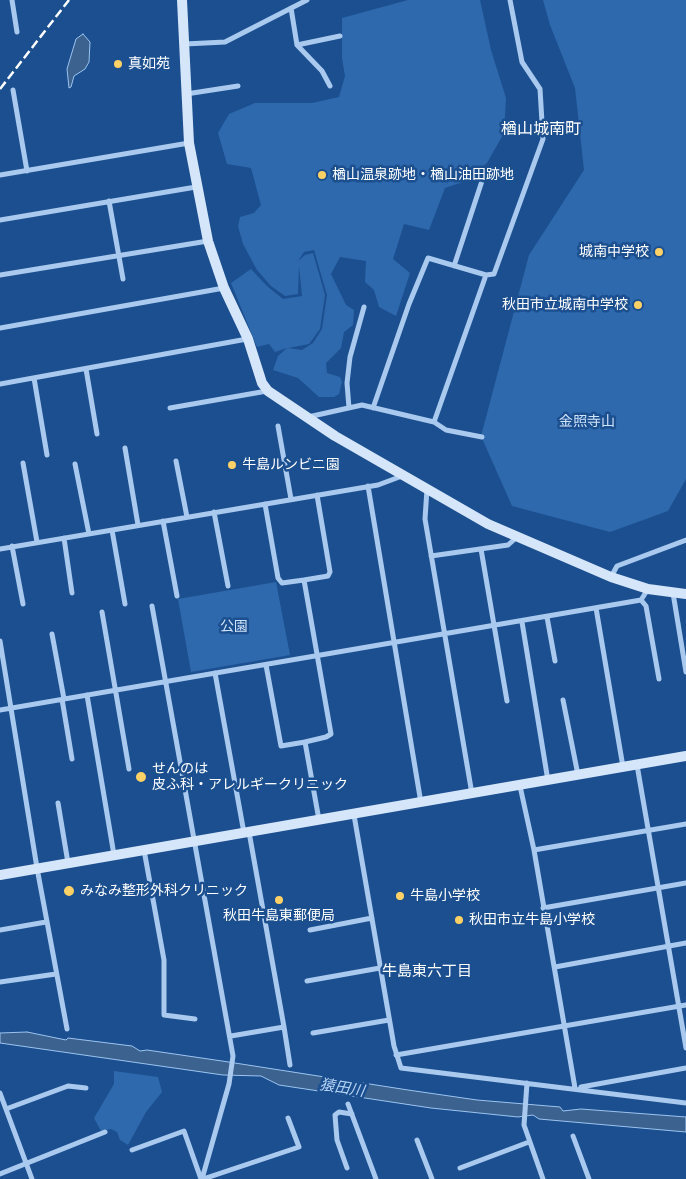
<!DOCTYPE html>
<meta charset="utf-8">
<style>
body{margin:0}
canvas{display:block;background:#1b4f8f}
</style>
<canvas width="686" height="1179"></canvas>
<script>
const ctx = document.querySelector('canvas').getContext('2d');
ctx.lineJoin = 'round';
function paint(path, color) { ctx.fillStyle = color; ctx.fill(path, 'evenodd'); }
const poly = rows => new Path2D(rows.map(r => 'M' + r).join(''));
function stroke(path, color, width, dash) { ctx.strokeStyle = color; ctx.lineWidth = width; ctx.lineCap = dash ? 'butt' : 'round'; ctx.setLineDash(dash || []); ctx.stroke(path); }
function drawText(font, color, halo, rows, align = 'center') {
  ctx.font = font + ' Mulish,"Noto Sans JP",sans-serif'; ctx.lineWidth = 5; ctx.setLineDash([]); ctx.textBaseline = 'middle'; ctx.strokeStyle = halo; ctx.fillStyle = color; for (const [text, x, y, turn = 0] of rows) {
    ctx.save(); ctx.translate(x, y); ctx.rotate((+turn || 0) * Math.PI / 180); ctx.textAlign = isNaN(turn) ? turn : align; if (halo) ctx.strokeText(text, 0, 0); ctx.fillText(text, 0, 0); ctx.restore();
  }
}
paint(poly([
 [408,0,480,0,491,50,506,98,504,133,487,163,466,181,445,188,429,230,404,224,393,259,410,273,396,316,379,307,374,290,365,282,366,261,340,257,331,274,346,305,354,310,353,325,344,332,341,348,326,363,327,373,340,377,342,382,339,394,334,397,319,397,298,378,273,370,278,356,287,348,275,352,269,344,257,347,231,283,251,269,267,286,283,299,302,296,299,266,298,294,285,296,271,286,257,270,243,244,238,226,240,217,254,213,261,205,251,168,227,164,218,133,229,114,255,103,312,103,339,97,345,76,342,58,342,18],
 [314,250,327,295,322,329,313,343,302,350,288,348,309,344,320,329,325,295,313,253,305,255,298,261,304,252],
 [543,0,686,0,686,479,668,511,610,532,512,506,481,436,529,255,584,170,575,88,550,25],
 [276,582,290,655,191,672,178,599],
 [114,1071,158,1077,162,1092,146,1112,128,1145,120,1140,117,1132,111,1129,101,1131,94,1118,114,1084]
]), '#2e69ad');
const water = poly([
 [83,34,90,42,89,62,85,69,74,76,71,87,69,88,67,69,76,39,83,34],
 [27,1032,66,1040,68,1038,132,1046,140,1051,147,1050,222,1061,408,1090,477,1100,560,1107,563,1111,581,1109,686,1117,686,1132,539,1119,533,1115,518,1117,431,1108,279,1085,261,1076,223,1075,0,1043,0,1033,27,1032]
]);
paint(water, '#3c6290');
stroke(water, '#9cc4f0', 1);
stroke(poly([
 [12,0,17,32],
 [291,8,297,45,322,71,330,86],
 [185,44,225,42,307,0],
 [297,45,340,36],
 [13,90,27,171],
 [186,94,238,86],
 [0,175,189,143],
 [109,201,123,279],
 [0,220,196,187],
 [454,266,482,181],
 [0,275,208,241],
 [0,328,224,288],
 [86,369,97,434],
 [34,378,47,455],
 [0,384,247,339],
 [170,408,267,391],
 [349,408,347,383,350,357,364,307],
 [373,408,409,304,428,258,486,275],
 [308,417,362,405,434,422,446,430,482,437],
 [434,422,486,275,494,274,543,139,540,89,522,62,510,0],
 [278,426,291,499],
 [125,448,138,525],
 [176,461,187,517],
 [23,463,37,542],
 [75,464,89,534],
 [368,486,421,803],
 [427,489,425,519,472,794],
 [265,504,278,578,282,583,304,580,328,576,330,572,317,495],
 [214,512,228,586],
 [163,521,177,596],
 [112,530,125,604],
 [64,538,72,593],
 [12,546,23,604],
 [0,549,378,485,402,476],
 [481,549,507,701],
 [431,556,508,545,517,537],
 [611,577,617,566,686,540],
 [304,580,331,734,326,737,305,742],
 [673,593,686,672],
 [641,600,646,606,659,679],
 [152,606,233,1056,229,1084,202,1179],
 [596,608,623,767],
 [102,612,129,769],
 [547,617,555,661],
 [522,622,548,781],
 [52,634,64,699],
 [0,641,37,868,67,1029],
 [266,665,281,746,305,742,319,820],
 [215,673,244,833],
 [87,695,114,855],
 [62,699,72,759],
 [563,700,578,775],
 [0,710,641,600,648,589],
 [637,765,686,1048],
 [520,786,534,850,575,1088],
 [58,803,68,863],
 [354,815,394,1046,401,1068,686,1103],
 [144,850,164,960,164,1015,195,1019],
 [534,850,686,824],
 [543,908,686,883],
 [0,930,46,922],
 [310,930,372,918],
 [555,967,686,943],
 [307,981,380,968],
 [0,982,56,974],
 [284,1027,290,1065],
 [313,1033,389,1020],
 [231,1036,284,1027,249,832],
 [396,1055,686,1005],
 [527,1083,524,1125,543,1179],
 [581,1087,686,1068],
 [0,1093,32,1179],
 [348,1104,376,1179],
 [6,1109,68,1086,86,1088],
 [573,1136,589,1179],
 [417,1140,432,1179],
 [132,1150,184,1131,201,1179],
 [347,1168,337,1140,335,1115,339,1112,352,1114],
 [460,1168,529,1142],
 [0,1174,105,1132],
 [203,1179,299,1147,288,1118]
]), '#a9c9ee', 5);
stroke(poly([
 [182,0,189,143,208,241,224,288,248,339,262,383,268,391,335,436,488,524,611,577,648,589,686,594],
 [0,875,686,756]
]), '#d6e6fa', 10);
stroke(poly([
 [0,89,69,0]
]), '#fff', 2.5, [9, 4]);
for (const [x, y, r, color] of [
 [118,64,5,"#ffd166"],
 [322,175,5,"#ffd166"],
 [659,252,5,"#ffd166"],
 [638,305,5,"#ffd166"],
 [232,465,5,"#ffd166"],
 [141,777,6,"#ffd166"],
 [69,891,6,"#ffd166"],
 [400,896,5,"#ffd166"],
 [279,900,5,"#ffd166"],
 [459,920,5,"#ffd166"]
]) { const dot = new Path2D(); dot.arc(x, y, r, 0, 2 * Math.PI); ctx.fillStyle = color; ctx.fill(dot); stroke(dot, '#1b4f8f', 2); }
drawText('14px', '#fff', '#1b4f8f', [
 ["真如苑",128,64],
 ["楢山温泉跡地・楢山油田跡地",332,175],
 ["城南中学校",649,252,"right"],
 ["秋田市立城南中学校",628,305,"right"],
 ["牛島ルンビニ園",242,465],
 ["せんのは",152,769],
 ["皮ふ科・アレルギークリニック",152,785],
 ["みなみ整形外科クリニック",80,891],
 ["牛島小学校",410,896],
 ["秋田牛島東郵便局",279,916,"center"],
 ["秋田市立牛島小学校",469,920]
], 'left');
drawText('14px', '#cfe3fa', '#1b4f8f', [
 ["金照寺山",587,422],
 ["公園",234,627]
]);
drawText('15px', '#fff', '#1b4f8f', [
 ["牛島東六丁目",427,971]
]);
drawText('italic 15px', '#b5d3f5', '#1b4f8f', [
 ["猿田川",342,1088,9]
]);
drawText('16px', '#fff', '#1b4f8f', [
 ["楢山城南町",541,129]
]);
</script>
